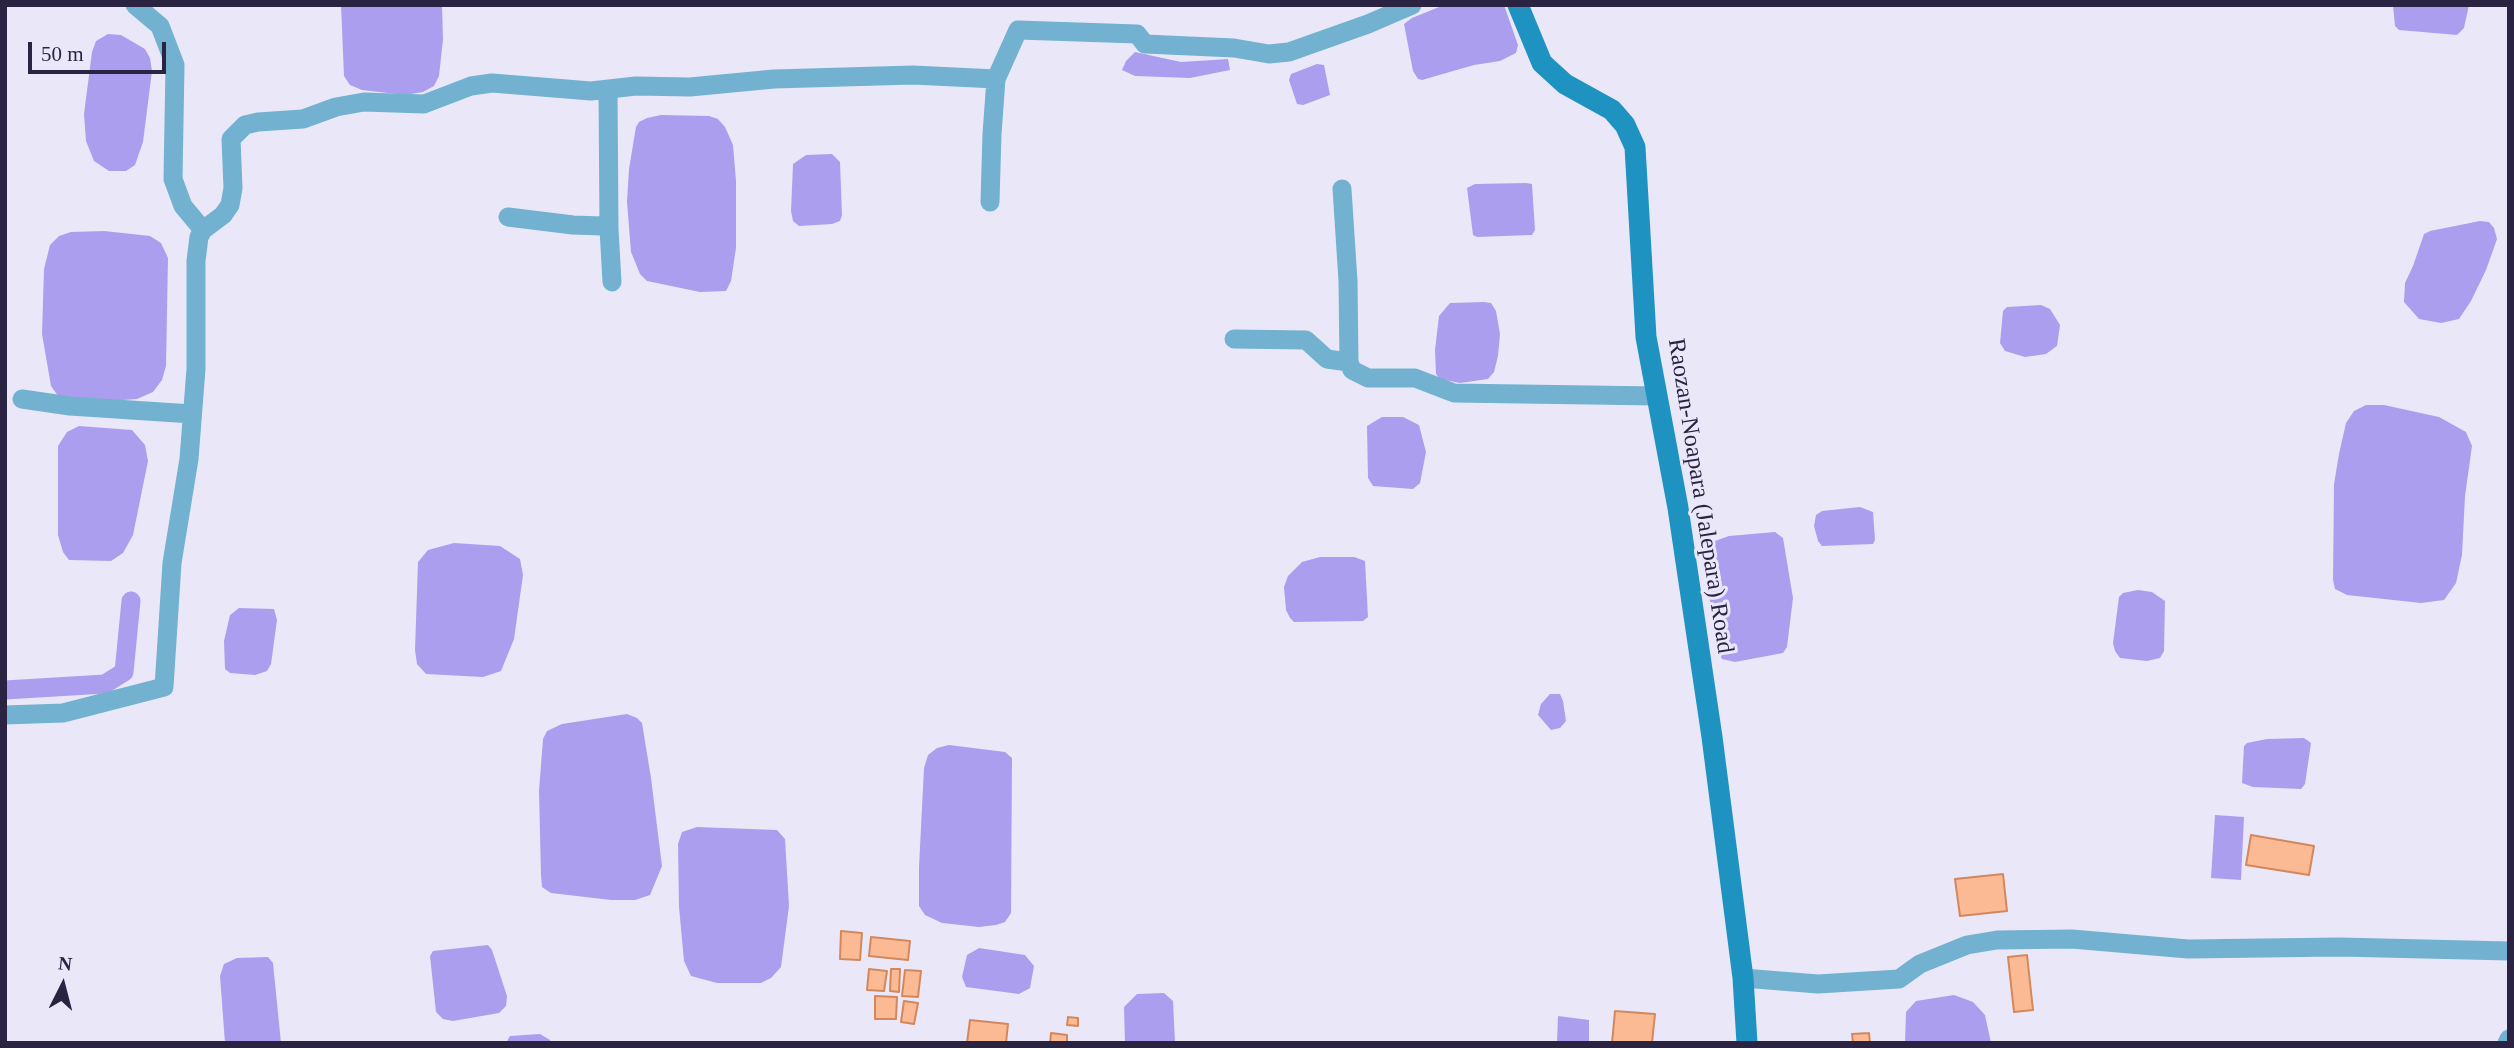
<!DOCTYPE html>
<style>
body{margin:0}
#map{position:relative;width:2514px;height:1048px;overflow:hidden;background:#eae8f8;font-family:Georgia,serif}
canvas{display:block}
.frame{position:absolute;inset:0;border:7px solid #2a2442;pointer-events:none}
.north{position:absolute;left:28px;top:950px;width:70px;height:70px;-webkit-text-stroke:5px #eae8f8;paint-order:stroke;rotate:6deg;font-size:19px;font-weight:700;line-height:28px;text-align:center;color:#2a2442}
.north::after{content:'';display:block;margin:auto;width:24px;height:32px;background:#2a2442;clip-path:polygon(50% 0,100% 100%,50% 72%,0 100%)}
.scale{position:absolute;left:28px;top:42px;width:138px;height:32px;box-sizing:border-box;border:4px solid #2a2442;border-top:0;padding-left:9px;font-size:21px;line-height:24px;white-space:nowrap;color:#2a2442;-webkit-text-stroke:5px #eae8f8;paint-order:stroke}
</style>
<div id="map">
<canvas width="2514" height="1048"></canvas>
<div class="frame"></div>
<div class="north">N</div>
<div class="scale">50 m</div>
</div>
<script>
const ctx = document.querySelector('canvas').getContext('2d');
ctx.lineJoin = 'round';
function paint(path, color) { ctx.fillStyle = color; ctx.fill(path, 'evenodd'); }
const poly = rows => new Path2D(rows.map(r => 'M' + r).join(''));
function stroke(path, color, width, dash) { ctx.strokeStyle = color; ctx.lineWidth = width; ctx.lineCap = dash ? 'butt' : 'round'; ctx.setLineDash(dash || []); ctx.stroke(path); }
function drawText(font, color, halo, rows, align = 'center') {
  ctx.font = font + ' Georgia,serif'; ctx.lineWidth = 6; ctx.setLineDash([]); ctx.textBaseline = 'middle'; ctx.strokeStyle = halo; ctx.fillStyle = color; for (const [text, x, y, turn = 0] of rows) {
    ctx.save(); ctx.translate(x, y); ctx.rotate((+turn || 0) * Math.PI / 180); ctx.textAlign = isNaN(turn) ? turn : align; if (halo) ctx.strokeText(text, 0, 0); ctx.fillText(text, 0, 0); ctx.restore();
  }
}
paint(poly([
 [341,5,442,5,443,39,439,76,434,86,423,92,405,95,362,90,350,85,344,76],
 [1444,5,1504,5,1518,45,1516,53,1500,61,1474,65,1422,80,1418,79,1413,71,1404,24,1412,18],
 [2393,5,2469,5,2464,28,2457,35,2399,30,2395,26],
 [108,34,121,35,145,49,150,58,152,71,143,142,135,165,126,171,109,171,94,161,86,141,84,114,92,52,96,41],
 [1135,52,1181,62,1228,59,1230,70,1190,78,1135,76,1122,70,1126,61],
 [1317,64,1324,65,1330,95,1303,105,1297,104,1289,80,1291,74],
 [661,115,709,116,718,119,725,127,733,145,736,181,736,248,731,281,726,291,700,292,647,281,640,274,631,252,627,202,629,169,636,127,639,122,647,118],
 [832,154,840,162,842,215,840,221,832,224,799,226,793,221,791,211,793,164,806,155],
 [1526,183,1532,184,1535,230,1532,235,1477,237,1473,235,1467,188,1475,184],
 [2480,221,2489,222,2494,228,2497,239,2486,270,2471,301,2459,319,2441,323,2419,319,2404,302,2405,283,2413,266,2424,234,2430,231],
 [104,231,150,236,161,243,168,258,166,366,162,380,153,392,137,399,110,401,58,396,51,386,42,334,44,269,50,245,59,236,71,232],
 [1484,302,1491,303,1496,311,1500,334,1498,356,1494,372,1488,379,1460,383,1440,379,1436,374,1435,350,1439,316,1450,303],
 [2041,305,2050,309,2060,325,2057,346,2046,354,2025,357,2005,351,2000,343,2003,311,2007,307],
 [2366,405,2384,405,2439,417,2466,432,2472,446,2465,496,2462,555,2456,583,2444,600,2421,603,2347,595,2335,589,2333,580,2334,484,2339,454,2346,423,2354,411],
 [1382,417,1403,417,1419,425,1426,452,1420,483,1413,489,1373,486,1368,478,1367,426],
 [79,426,132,430,145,445,148,461,133,535,123,553,111,561,69,560,63,552,58,535,58,446,67,432],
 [1860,507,1873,512,1875,540,1873,544,1822,546,1818,541,1814,526,1816,515,1822,511],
 [1775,532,1783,538,1793,598,1787,647,1783,653,1735,662,1722,659,1718,651,1711,614,1706,558,1709,547,1715,541,1729,536],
 [454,543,500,546,520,559,523,575,514,639,501,671,483,677,426,674,417,664,415,650,418,562,428,550],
 [1320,557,1354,557,1365,561,1368,617,1363,621,1294,622,1290,618,1286,610,1284,587,1288,576,1302,562],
 [2138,590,2152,592,2165,601,2164,651,2160,658,2147,661,2120,658,2115,651,2113,643,2119,597,2123,593],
 [239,608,274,609,277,620,271,664,267,671,255,675,230,673,225,669,224,641,230,615],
 [1550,694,1560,694,1563,701,1566,721,1560,728,1551,730,1538,715,1541,704],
 [627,714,637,718,642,723,651,778,662,866,650,895,635,900,611,900,551,893,542,887,541,875,539,791,543,739,547,731,562,724],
 [2304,738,2311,743,2305,784,2301,789,2253,787,2242,783,2244,746,2247,743,2267,739],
 [949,745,1005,752,1012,758,1011,913,1005,922,996,925,979,927,942,923,925,915,919,906,919,867,924,768,928,755,937,748],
 [2215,815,2244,817,2241,880,2211,878],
 [697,827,777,830,785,839,789,906,781,967,771,978,761,983,717,983,691,976,684,961,679,907,678,844,682,832],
 [488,945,492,950,507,996,506,1006,499,1013,453,1021,443,1019,436,1012,430,956,433,951],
 [979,948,1025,955,1034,966,1030,988,1019,994,966,987,962,977,967,955],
 [268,957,273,963,281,1043,225,1043,220,976,224,964,237,958],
 [1164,993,1173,1001,1175,1043,1125,1043,1124,1007,1137,994],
 [1954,995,1973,1002,1985,1015,1991,1043,1905,1043,1906,1012,1916,1001],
 [1558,1016,1589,1020,1589,1043,1557,1043],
 [540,1034,550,1040,551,1043,506,1043,510,1036]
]), '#ac9eee');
stroke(poly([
 [5,690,105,684,124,672,131,601]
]), '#ac9eee', 19);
const building = poly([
 [2251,835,2314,846,2309,875,2246,865,2251,835],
 [2003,874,2007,911,1960,916,1955,879,2003,874],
 [841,931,862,933,860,960,840,959,841,931],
 [871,937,910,941,908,960,869,956,871,937],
 [2027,955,2033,1010,2014,1012,2008,957,2027,955],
 [869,969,887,971,884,991,867,990,869,969],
 [891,969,900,969,899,992,890,991,891,969],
 [905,970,921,971,918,997,902,996,905,970],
 [875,996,897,997,896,1019,875,1019,875,996],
 [904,1001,918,1003,914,1024,901,1022,904,1001],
 [1615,1011,1655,1014,1652,1043,1612,1043,1615,1011],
 [1068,1017,1078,1018,1078,1026,1067,1025,1068,1017],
 [970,1020,1008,1024,1006,1043,967,1043,970,1020],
 [1051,1033,1067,1035,1067,1043,1050,1043,1051,1033],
 [1869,1033,1870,1043,1853,1043,1852,1034,1869,1033]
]);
paint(building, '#fcba94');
stroke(building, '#d2885c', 2);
stroke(poly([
 [135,5,160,26,175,65,173,179,183,206,203,230],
 [608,89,609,229,612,282],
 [1342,189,1348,281,1349,362,1352,370,1368,378,1415,378,1454,393,1657,396],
 [990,202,992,134,996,79],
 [508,217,573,225,602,226,609,221],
 [1234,339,1306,340,1327,359,1349,362],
 [22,399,70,406,192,414],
 [5,715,63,713,164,687,172,563,189,459,196,369,196,261,199,237,203,230,223,215,230,205,233,188,231,139,245,125,258,122,303,119,336,107,364,102,424,104,471,86,492,83,591,91,636,86,690,87,774,79,913,75,996,79,1018,30,1137,34,1145,44,1234,48,1269,54,1289,52,1368,24,1412,5],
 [1743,978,1818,984,1899,979,1920,964,1967,945,1997,940,2072,939,2188,949,2340,947,2509,951],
 [2507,1043,2509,1039]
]), '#73b1d0', 19);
stroke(poly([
 [1518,5,1542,63,1565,84,1612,110,1625,125,1635,147,1646,337,1678,508,1712,737,1743,978,1747,1043]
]), '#1e93c2', 21);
drawText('24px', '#2a2442', '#eae8f8', [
 ["Raozan-Noapara (Jalepara) Road",1700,496,81]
]);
</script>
